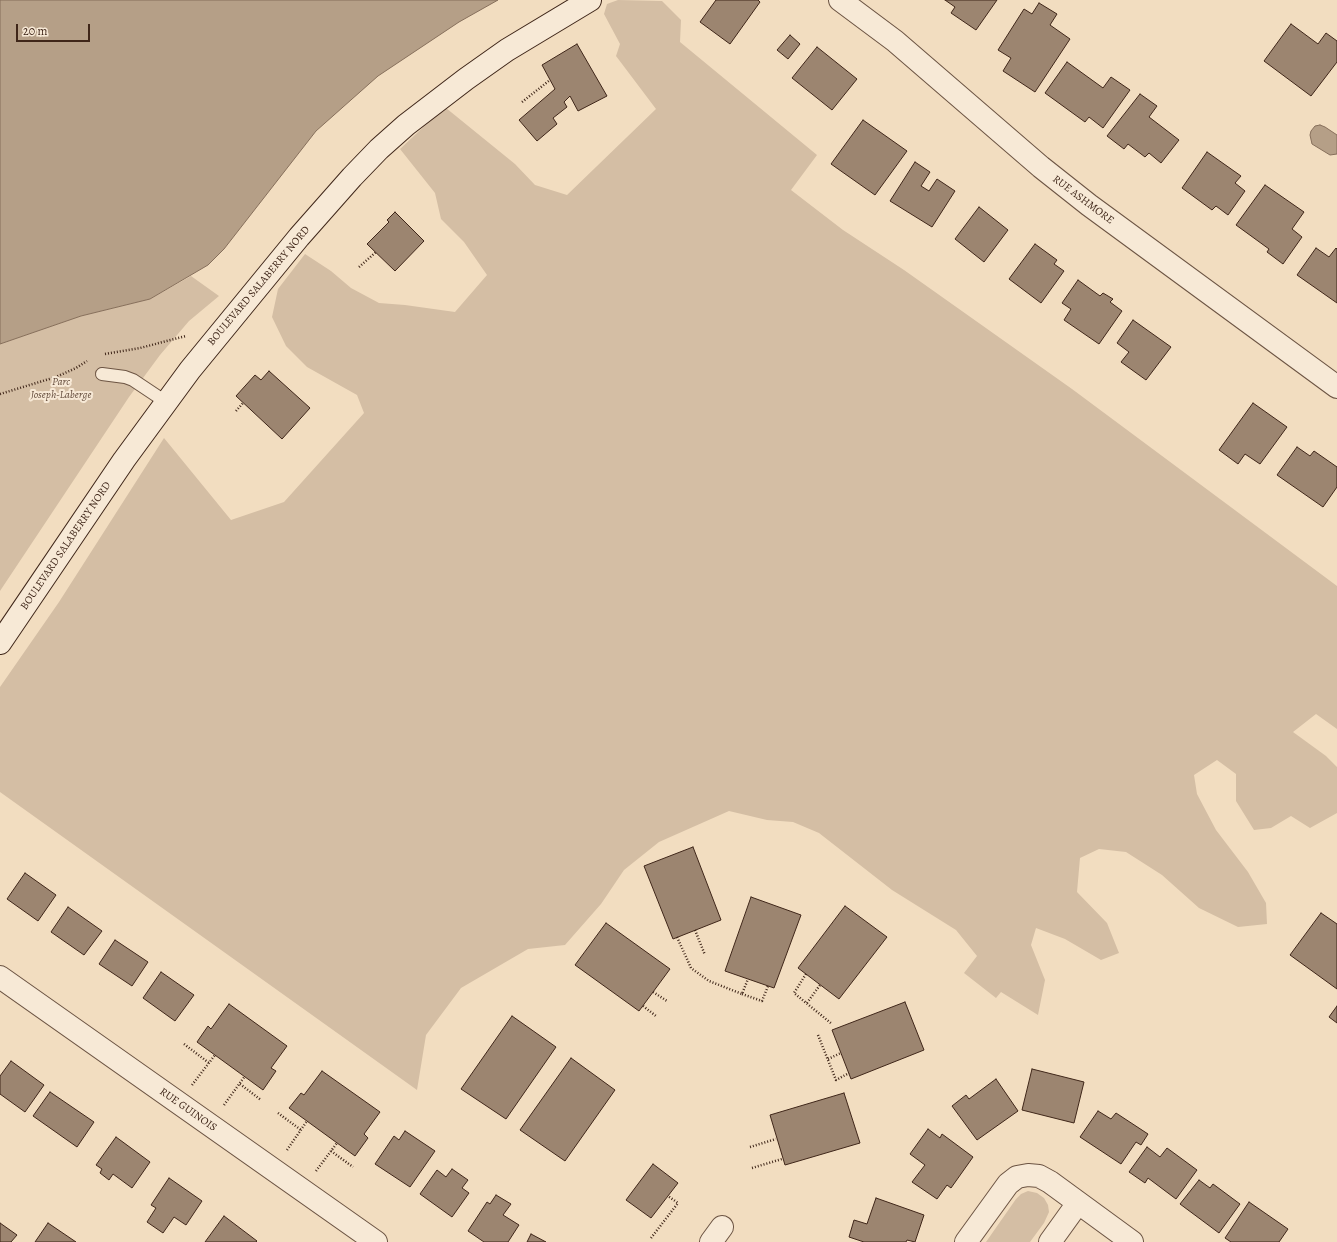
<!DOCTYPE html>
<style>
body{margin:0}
#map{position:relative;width:1337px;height:1242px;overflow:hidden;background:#f2ddc0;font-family:Alegreya,serif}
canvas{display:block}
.scale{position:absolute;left:16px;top:24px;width:74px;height:18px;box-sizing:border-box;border:2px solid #3f2619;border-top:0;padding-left:5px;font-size:12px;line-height:14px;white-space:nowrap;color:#3f2619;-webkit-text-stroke:3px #f7e9d6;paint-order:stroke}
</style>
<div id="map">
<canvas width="1337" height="1242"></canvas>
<div class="scale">20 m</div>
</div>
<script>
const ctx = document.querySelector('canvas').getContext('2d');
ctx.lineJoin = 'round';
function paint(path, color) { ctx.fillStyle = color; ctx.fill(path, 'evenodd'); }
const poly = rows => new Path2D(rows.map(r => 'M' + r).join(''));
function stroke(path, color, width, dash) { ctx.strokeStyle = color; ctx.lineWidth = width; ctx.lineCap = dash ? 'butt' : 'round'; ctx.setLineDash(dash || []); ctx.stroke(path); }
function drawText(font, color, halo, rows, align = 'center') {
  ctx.font = font + ' Alegreya,serif'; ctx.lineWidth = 4; ctx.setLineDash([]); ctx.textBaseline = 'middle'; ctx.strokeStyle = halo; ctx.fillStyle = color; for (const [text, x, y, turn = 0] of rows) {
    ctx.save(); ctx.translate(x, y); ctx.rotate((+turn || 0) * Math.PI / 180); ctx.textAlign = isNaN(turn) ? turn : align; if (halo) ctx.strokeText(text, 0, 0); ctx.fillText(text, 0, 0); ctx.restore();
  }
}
paint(poly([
 [618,0,662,1,681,20,680,42,817,155,791,190,843,230,904,270,1072,389,1337,586,1337,729,1316,714,1293,732,1326,756,1337,767,1337,813,1310,828,1291,816,1271,828,1254,830,1236,801,1236,774,1217,760,1194,775,1197,794,1216,830,1248,872,1266,903,1267,924,1238,927,1199,908,1162,875,1126,852,1099,849,1080,858,1077,892,1107,923,1119,953,1101,960,1065,939,1036,928,1031,945,1045,980,1038,1015,1001,992,996,998,964,973,977,956,956,930,892,890,819,833,793,822,767,820,729,811,659,842,624,870,601,904,565,945,528,949,461,988,426,1035,417,1090,0,792,0,687,59,602,164,438,231,520,284,502,364,413,357,395,307,367,286,346,272,317,278,289,305,254,331,271,351,288,379,303,405,305,455,312,487,275,464,242,441,219,435,193,400,149,433,118,446,108,515,164,535,185,567,195,656,109,616,56,620,44,604,14,607,4],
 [191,276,219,296,189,321,160,355,129,397,0,591,0,344,81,316,150,299],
 [1028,1191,1037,1193,1044,1198,1048,1205,1049,1212,1044,1223,1030,1242,986,1242,1016,1199,1021,1194]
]), '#d4bea4');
const water = poly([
 [0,0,498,0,459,22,378,76,316,131,224,249,208,265,150,299,81,316,0,344,0,0],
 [1320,125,1325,127,1337,135,1337,154,1330,155,1312,144,1310,135,1311,131,1315,126,1320,125]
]);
paint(water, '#b59f87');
stroke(water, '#866f5b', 1);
const building = poly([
 [716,0,758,0,760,2,730,44,700,22,716,0],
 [945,0,997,0,976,30,951,13,955,7,945,0],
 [1039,3,1057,14,1050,25,1070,39,1035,92,1003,71,1011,58,998,50,1024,9,1032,14,1039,3],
 [1291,24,1318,44,1326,33,1337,41,1337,62,1311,96,1264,61,1291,24],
 [790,35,800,44,788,59,777,50,790,35],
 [577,44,607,96,578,111,570,96,564,102,567,107,553,118,557,124,537,141,519,120,555,89,542,65,577,44],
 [817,47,857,79,832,110,792,78,817,47],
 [1067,62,1103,88,1111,77,1130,90,1103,128,1089,117,1085,122,1045,93,1067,62],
 [1140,94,1157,106,1149,117,1179,140,1161,163,1149,153,1145,157,1128,144,1124,149,1107,136,1140,94],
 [863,120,907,151,875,195,831,164,863,120],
 [1207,152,1241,176,1235,183,1245,191,1228,215,1216,206,1212,210,1182,188,1207,152],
 [915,162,930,172,921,186,929,191,937,179,955,191,932,227,890,201,915,162],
 [1265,185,1304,212,1292,229,1302,237,1283,264,1267,252,1269,249,1236,225,1265,185],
 [979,207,1008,230,984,262,955,239,979,207],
 [395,212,424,241,395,271,367,244,389,222,387,220,395,212],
 [1035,244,1057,260,1054,264,1064,271,1041,303,1009,279,1035,244],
 [1316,248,1329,257,1336,248,1337,249,1337,303,1297,275,1316,248],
 [1078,280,1100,296,1103,293,1113,299,1110,302,1122,311,1099,344,1064,320,1071,309,1062,303,1078,280],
 [1133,320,1171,347,1146,380,1121,362,1129,352,1117,343,1133,320],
 [269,371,310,408,282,439,236,396,255,375,261,380,269,371],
 [1253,403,1287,427,1260,464,1245,454,1238,464,1219,450,1253,403],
 [1297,447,1310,456,1314,451,1337,467,1337,487,1323,507,1277,475,1297,447],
 [693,847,721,920,673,939,644,866,693,847],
 [25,873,56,895,38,921,7,899,25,873],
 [751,897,801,915,774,988,725,971,751,897],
 [845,906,887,937,839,999,798,968,845,906],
 [68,907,102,931,84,955,51,932,68,907],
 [1321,913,1337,924,1337,989,1290,955,1321,913],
 [606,923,670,969,639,1011,575,965,606,923],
 [115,940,148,962,132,986,99,964,115,940],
 [161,972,194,995,175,1021,143,998,161,972],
 [905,1002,924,1050,851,1079,832,1030,905,1002],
 [229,1004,287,1046,271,1068,276,1071,263,1090,197,1042,208,1026,211,1029,229,1004],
 [1337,1006,1337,1023,1329,1017,1337,1006],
 [512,1016,556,1047,506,1119,461,1089,512,1016],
 [571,1058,615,1090,565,1161,520,1130,571,1058],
 [11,1061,44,1085,25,1112,0,1094,0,1076,11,1061],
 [1032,1069,1084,1082,1074,1123,1022,1110,1032,1069],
 [322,1071,380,1112,364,1134,368,1138,355,1156,289,1108,301,1093,304,1095,322,1071],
 [996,1079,1018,1111,977,1140,952,1106,966,1095,969,1099,996,1079],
 [50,1092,94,1122,77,1147,33,1116,50,1092],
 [844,1093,860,1143,785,1165,770,1115,844,1093],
 [1098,1111,1111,1119,1116,1113,1148,1134,1141,1145,1136,1142,1121,1164,1080,1137,1098,1111],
 [928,1129,940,1138,942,1134,973,1157,951,1188,947,1185,937,1199,912,1182,925,1165,910,1154,928,1129],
 [405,1131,435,1151,410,1187,375,1164,394,1136,399,1140,405,1131],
 [116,1137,150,1162,132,1188,113,1174,109,1180,100,1173,102,1169,96,1165,116,1137],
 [1147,1147,1160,1157,1167,1148,1197,1170,1176,1199,1148,1178,1145,1183,1129,1172,1147,1147],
 [653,1164,678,1183,651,1218,626,1200,653,1164],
 [452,1169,468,1180,462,1188,469,1193,452,1217,420,1194,437,1170,446,1177,452,1169],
 [169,1178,202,1201,186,1225,174,1217,163,1233,147,1222,156,1208,151,1205,169,1178],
 [1199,1180,1210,1188,1213,1184,1240,1204,1219,1233,1180,1204,1199,1180],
 [496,1195,511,1204,503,1215,519,1225,508,1242,484,1242,468,1231,487,1202,490,1204,496,1195],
 [876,1198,924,1215,915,1242,907,1240,906,1242,864,1242,849,1237,854,1220,867,1224,876,1198],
 [1249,1202,1288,1229,1279,1242,1231,1242,1225,1238,1249,1202],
 [224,1216,257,1241,256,1242,205,1242,224,1216],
 [0,1223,17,1235,11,1242,0,1242,0,1223],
 [48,1223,76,1242,35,1242,48,1223],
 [531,1234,546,1242,527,1242,531,1234]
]);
paint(building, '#9c8570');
stroke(building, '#3f2619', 1);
const lane = poly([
 [102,374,125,377,133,380,166,402]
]);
const street = poly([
 [840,0,895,41,1041,167,1089,205,1337,387],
 [0,977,376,1242],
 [711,1242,722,1227],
 [966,1242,1008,1184,1017,1177,1028,1175,1039,1176,1050,1182,1132,1242],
 [1050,1242,1078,1203]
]);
const secondary = poly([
 [0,643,124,460,190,370,299,237,352,177,379,149,406,125,466,79,507,50,590,0]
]);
stroke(lane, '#6c5443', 14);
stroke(street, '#6c5443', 24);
stroke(secondary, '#3f2619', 24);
stroke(poly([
 [522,102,550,80],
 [359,267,376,252],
 [105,354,140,348,186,336],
 [0,394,56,377,76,368,87,361],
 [236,411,243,403],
 [695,930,705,955],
 [677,937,691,968,709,981,742,994,748,979],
 [806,974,794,993,832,1024],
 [653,992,667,1001],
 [742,994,762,1001,768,986],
 [807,1003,820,985],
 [643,1006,656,1016],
 [818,1035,836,1080,849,1073],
 [184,1044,209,1063],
 [828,1059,841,1053],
 [240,1084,261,1100],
 [192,1085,215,1055],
 [224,1105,245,1076],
 [278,1113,301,1130],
 [750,1147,776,1139],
 [287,1150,307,1121],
 [331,1151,353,1167],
 [752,1168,782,1159],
 [316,1171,337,1143],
 [651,1238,678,1203,668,1196]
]), '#3f2619', 2.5, [1, 2]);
stroke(lane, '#f7e9d6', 12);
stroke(street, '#f7e9d6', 22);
stroke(secondary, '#f7e9d6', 22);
drawText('11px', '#3f2619', '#f7e9d6', [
 ["RUE ASHMORE",1083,200,37],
 ["BOULEVARD SALABERRY NORD",259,286,-50],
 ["BOULEVARD SALABERRY NORD",66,546,-56],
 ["RUE GUINOIS",188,1110,35]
]);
drawText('italic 11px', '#644c3c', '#f7e9d6', [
 ["Parc",61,382],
 ["Joseph-Laberge",61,395]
]);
</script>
